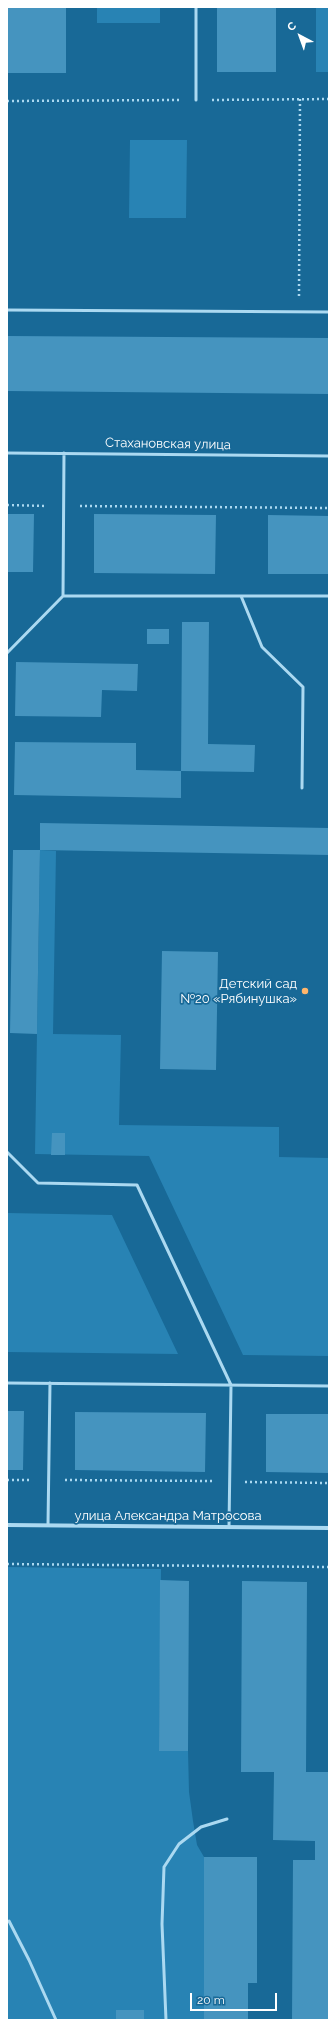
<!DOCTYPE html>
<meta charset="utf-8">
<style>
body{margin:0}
#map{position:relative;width:336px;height:2027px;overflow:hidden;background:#186997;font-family:Raleway,sans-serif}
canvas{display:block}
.frame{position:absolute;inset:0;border:8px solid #fff;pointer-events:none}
.north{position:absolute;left:280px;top:16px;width:40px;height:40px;-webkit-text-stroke:3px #186997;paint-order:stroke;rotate:319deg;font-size:11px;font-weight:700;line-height:16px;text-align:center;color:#fff}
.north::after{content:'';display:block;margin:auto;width:14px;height:18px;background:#fff;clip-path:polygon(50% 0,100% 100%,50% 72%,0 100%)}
.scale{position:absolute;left:190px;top:1993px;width:87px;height:18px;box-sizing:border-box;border:2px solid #fff;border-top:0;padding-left:5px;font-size:12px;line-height:14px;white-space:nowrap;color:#fff;-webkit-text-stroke:3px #186997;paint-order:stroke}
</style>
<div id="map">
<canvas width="336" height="2027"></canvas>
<div class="frame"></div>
<div class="north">С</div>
<div class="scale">20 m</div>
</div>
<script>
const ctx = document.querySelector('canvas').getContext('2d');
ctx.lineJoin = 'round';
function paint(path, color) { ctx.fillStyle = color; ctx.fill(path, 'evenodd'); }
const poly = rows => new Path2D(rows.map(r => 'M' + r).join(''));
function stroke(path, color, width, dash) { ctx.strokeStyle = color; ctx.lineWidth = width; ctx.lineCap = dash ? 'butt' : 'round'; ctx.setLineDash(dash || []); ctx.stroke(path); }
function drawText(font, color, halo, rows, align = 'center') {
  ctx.font = font + ' Raleway,sans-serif'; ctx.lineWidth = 3.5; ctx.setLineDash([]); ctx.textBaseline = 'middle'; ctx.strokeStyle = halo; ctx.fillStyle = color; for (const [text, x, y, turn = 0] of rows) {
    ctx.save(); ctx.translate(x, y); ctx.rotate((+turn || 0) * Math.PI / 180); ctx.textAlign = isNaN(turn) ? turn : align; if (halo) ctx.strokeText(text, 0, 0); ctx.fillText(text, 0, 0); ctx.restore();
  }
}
paint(poly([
 [97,7,160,7,160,23,97,23],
 [316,7,329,7,329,72,316,72],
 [130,140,187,140,186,218,129,218],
 [40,850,56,851,53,1034,121,1035,119,1125,279,1127,279,1157,329,1158,329,1356,243,1355,149,1156,35,1154],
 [7,1213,112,1215,178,1354,7,1352],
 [7,1567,161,1569,159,1750,188,1751,189,1792,193,1821,197,1845,204,1857,204,2020,7,2020]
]), '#2883b4');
paint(poly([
 [8,7,66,7,66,73,8,73],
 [217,7,276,7,276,72,217,72],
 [7,336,329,338,329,394,7,391],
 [7,514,34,514,33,572,7,572],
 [94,514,216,515,215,574,94,573],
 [268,515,329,516,329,574,268,574],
 [182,622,209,622,208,744,255,745,254,772,181,771],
 [147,629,169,629,169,644,147,644],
 [16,662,138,664,137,691,102,690,101,717,15,716],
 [15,742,136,743,136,770,181,771,181,798,14,795],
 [40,823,329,828,329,855,40,850,37,1034,10,1033,13,850,40,850],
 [162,951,218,952,216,1070,160,1069],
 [52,1133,65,1133,65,1155,51,1155],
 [7,1411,24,1411,23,1470,7,1470],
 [75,1412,206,1413,205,1472,75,1470],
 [266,1414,329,1414,329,1473,266,1472],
 [160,1580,189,1581,188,1751,159,1751],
 [242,1581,307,1582,306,1772,329,1772,329,2020,292,2020,293,1860,315,1860,315,1841,273,1840,274,1772,241,1772],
 [204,1857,257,1857,257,1983,248,1983,248,2020,204,2020],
 [116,2010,144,2010,144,2020,116,2020]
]), '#4594bf');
stroke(poly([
 [212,100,329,99],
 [7,101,181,100],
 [299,296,300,99],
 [7,505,47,506],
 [80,506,329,508],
 [7,1480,32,1480],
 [65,1480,212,1481],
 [245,1482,329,1483],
 [7,1564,329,1567]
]), '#abd9f1', 2.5, [2, 3]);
stroke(poly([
 [196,7,196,100],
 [7,310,329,312],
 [7,453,329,456],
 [63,596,64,453],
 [241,596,262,647,303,687,302,788],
 [7,653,63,596,329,596],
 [7,1152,38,1183,137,1185,231,1385,229,1527],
 [7,1383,329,1386],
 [48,1525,50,1383],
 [9,1921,29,1960,56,2020],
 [166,2020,162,1924,164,1867,179,1844,201,1827,227,1819]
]), '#abd9f1', 3);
stroke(poly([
 [7,1525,329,1528]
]), '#abd9f1', 4);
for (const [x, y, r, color] of [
 [305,991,4,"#ffb66b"]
]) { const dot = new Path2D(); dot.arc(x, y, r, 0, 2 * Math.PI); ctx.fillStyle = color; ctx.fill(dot); stroke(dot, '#186997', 1.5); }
drawText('13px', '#fff', '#186997', [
 ["Стахановская улица",168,444,1],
 ["улица Александра Матросова",168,1516]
]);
drawText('13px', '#fff', '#186997', [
 ["Детский сад",297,984],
 ["№20 «Рябинушка»",297,999]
], 'right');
</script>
